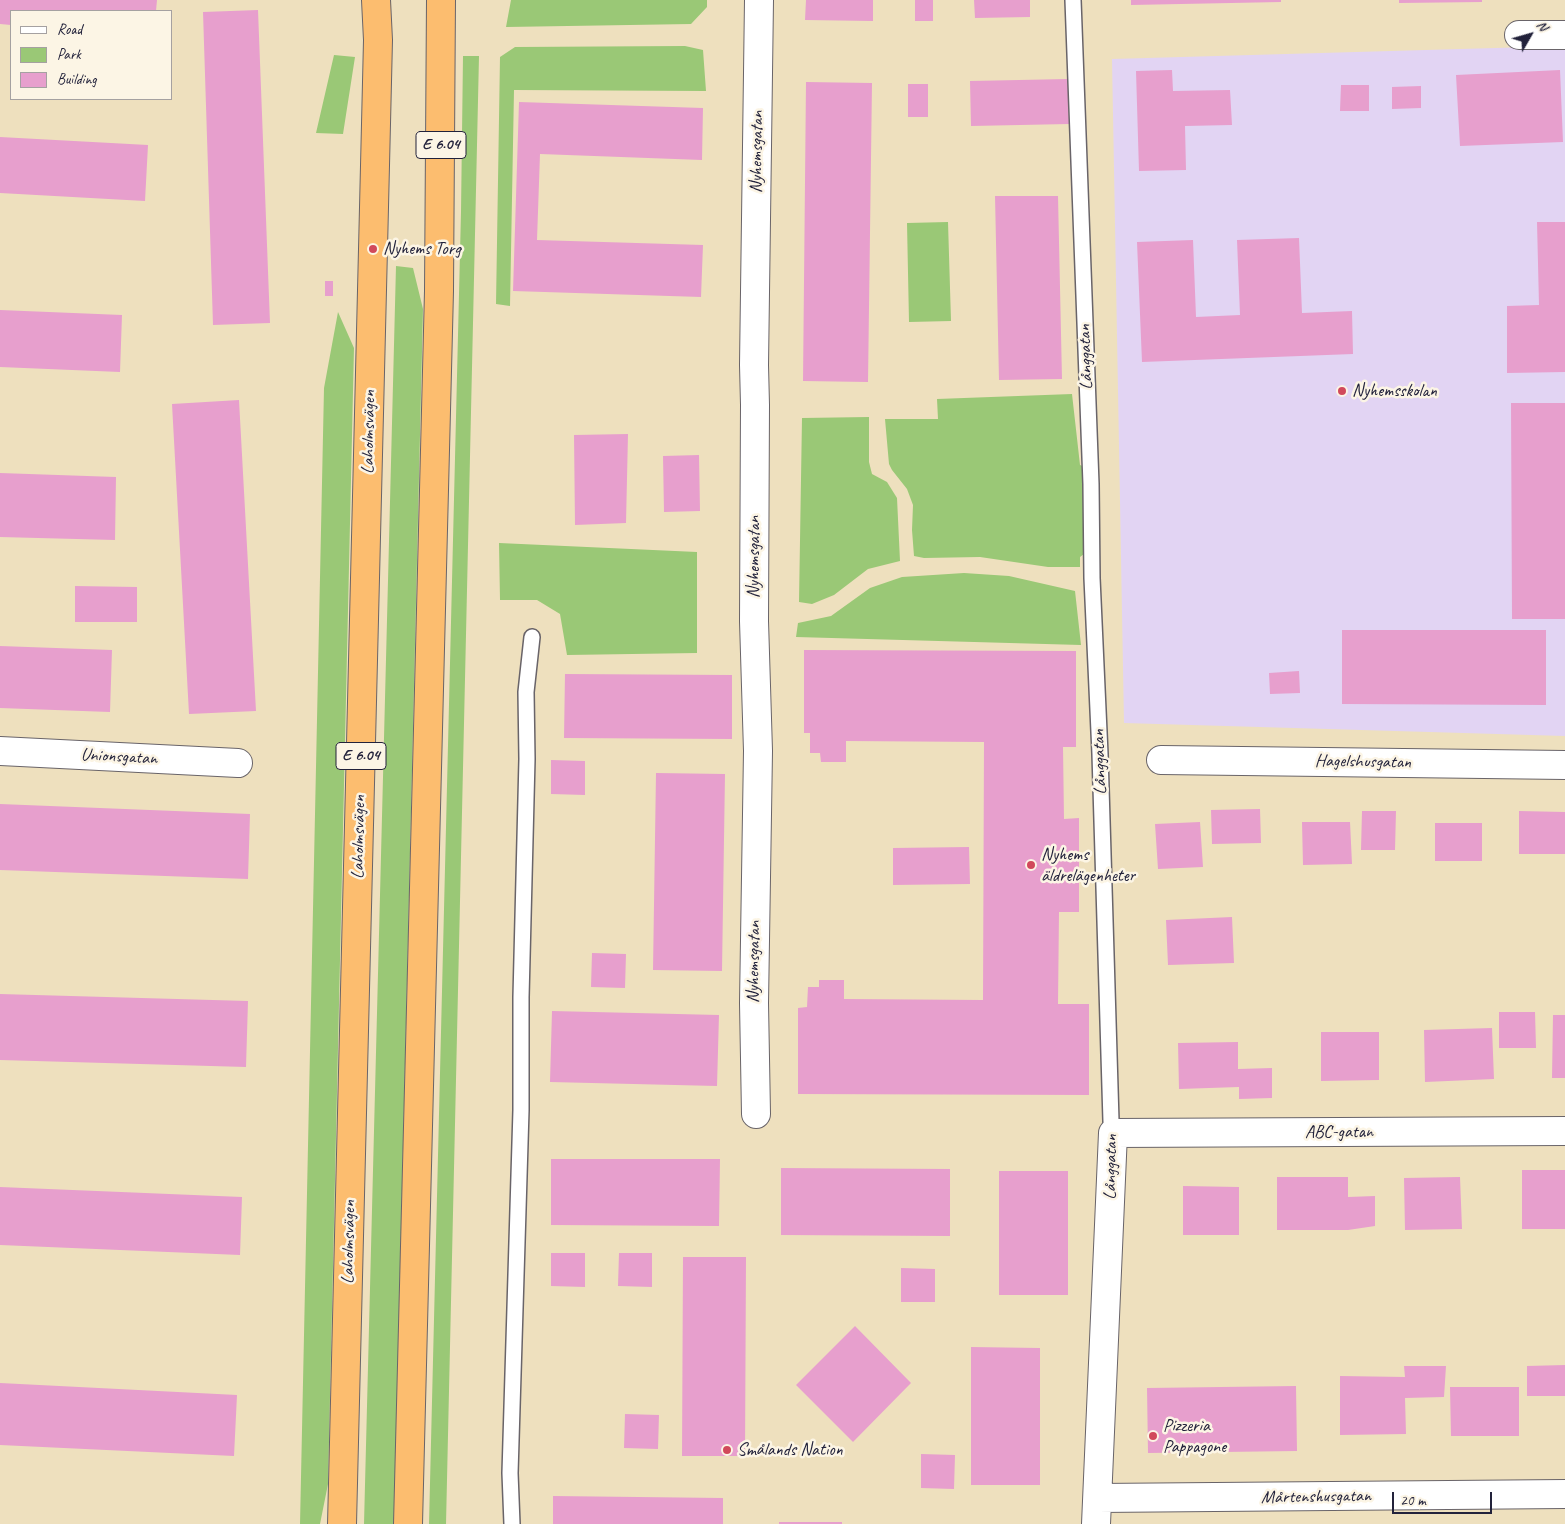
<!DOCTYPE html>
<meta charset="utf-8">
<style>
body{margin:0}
#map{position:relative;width:1565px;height:1524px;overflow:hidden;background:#eee0be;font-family:Caveat,sans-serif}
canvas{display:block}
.legend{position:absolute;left:10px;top:10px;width:162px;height:90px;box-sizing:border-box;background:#fcf5e5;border:1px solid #a5a1a1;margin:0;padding:6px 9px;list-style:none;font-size:15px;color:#22223b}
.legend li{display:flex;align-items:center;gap:10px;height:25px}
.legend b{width:25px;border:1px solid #a5a1a1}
.north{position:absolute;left:1505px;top:10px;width:50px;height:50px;-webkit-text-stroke:4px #fcf5e5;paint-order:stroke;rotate:52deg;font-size:14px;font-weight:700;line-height:20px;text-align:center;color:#22223b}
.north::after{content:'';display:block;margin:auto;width:18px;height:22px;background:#22223b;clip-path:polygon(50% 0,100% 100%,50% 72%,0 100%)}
.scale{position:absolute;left:1392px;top:1492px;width:100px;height:22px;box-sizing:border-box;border:2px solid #22223b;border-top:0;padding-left:6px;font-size:15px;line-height:18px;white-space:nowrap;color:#22223b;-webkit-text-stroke:4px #fcf5e5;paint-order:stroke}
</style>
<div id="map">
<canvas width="1565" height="1524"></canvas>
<ul class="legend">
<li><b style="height:6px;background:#fff"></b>Road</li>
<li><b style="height:14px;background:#9ac876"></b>Park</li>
<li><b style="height:14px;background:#e79fcd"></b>Building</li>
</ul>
<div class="north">N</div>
<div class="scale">20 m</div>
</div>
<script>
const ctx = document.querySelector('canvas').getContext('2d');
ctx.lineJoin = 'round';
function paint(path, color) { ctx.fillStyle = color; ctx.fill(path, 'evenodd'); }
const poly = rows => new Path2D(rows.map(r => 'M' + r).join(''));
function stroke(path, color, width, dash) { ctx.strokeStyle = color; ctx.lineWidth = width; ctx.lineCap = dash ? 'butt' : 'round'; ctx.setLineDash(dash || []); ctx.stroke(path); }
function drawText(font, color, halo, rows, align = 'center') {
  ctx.font = font + ' Caveat,sans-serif'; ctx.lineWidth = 5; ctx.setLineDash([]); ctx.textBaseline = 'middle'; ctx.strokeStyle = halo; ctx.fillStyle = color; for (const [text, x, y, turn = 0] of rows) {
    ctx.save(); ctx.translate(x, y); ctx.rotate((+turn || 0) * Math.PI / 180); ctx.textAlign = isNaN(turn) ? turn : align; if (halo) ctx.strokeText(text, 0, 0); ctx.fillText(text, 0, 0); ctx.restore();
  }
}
paint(poly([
 [1565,46,1565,736,1124,723,1112,59]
]), '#e2d4f3');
paint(poly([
 [511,0,707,0,707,7,691,24,506,27],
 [685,46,703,50,706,91,514,90,510,306,496,304,500,57,515,47],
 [334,55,355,57,343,134,316,133],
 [463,56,479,56,446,1524,429,1524,461,212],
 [948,222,951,321,909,322,907,223],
 [396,266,413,268,423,309,394,1524,364,1524],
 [338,312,354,348,328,1484,320,1524,300,1524,324,388],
 [1072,394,1080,465,1098,473,1100,542,1080,557,1080,567,1048,567,980,557,924,558,914,556,912,530,913,505,907,489,892,470,889,464,885,419,938,419,937,399],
 [869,417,869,462,872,474,887,482,897,498,900,561,868,569,834,595,812,604,799,602,802,418],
 [499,543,697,552,697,653,567,655,560,614,537,600,500,600],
 [964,573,1009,576,1075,591,1081,645,796,637,798,623,831,616,870,588,902,577]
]), '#9ac876');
paint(poly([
 [0,0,157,0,156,11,11,11,11,25,0,24],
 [806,0,873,0,873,21,805,20],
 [915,0,933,0,933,21,915,21],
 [974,0,1030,0,1030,17,975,18],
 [1131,0,1281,0,1281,2,1131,5],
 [1399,0,1482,0,1482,2,1399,3],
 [258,10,270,323,213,325,203,12],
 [1172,70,1173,91,1230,90,1232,125,1185,126,1186,170,1139,171,1136,71],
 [1560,70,1563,142,1460,146,1456,75],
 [1068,79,1069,124,971,126,970,81],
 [806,82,872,83,868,382,803,381],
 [908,84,928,84,928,117,908,117],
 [1341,85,1369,85,1369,111,1340,111],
 [1421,86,1421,108,1392,109,1392,87],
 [519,102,703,108,702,160,540,154,537,240,703,245,701,297,513,291],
 [0,137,148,145,145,201,0,193],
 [995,196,1058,196,1062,379,999,380],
 [1537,222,1565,222,1565,372,1507,373,1507,306,1539,305],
 [1299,238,1302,313,1352,311,1353,354,1142,362,1137,242,1193,240,1196,317,1240,315,1237,240],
 [325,281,333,281,333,296,325,296],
 [0,310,122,315,120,372,0,367],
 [239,400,256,711,189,714,172,404],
 [1511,403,1565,403,1565,619,1512,619],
 [628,434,626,523,575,525,574,435],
 [699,455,700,511,664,512,663,456],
 [0,473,116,477,115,540,0,537],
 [75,586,137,587,137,622,75,622],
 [1342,630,1546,630,1546,705,1342,704],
 [0,646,112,650,110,712,0,708],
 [804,650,1076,651,1076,747,1063,747,1064,819,1079,818,1079,912,1059,912,1058,1004,1089,1004,1089,1095,798,1094,798,1008,807,1007,808,987,819,987,819,980,844,980,844,999,983,1000,984,742,846,741,846,762,821,762,820,753,810,753,810,733,804,733],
 [1299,671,1300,693,1270,694,1269,673],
 [565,674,732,675,732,739,564,738],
 [551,760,585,761,585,795,551,794],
 [656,773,725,774,722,971,653,970],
 [0,804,250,814,248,879,0,870],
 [1260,809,1261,843,1212,844,1211,810],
 [1362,811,1396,811,1395,850,1361,850],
 [1519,811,1565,812,1565,854,1519,854],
 [1200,822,1203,867,1158,869,1155,824],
 [1302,822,1350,822,1352,864,1303,865],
 [1435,823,1482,823,1482,861,1435,861],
 [969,847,970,884,893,885,893,848],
 [1232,917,1234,963,1168,965,1166,920],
 [592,953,626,954,625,988,591,987],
 [0,994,248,1001,246,1067,0,1060],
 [552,1011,719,1015,717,1086,550,1082],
 [1499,1012,1535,1012,1536,1048,1499,1048],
 [1553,1015,1565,1015,1565,1078,1552,1078],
 [1492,1028,1494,1079,1425,1082,1424,1030],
 [1321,1032,1379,1032,1379,1080,1321,1081],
 [1238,1042,1238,1069,1272,1068,1272,1098,1239,1099,1239,1087,1179,1089,1178,1043],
 [551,1159,720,1159,719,1226,551,1225],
 [781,1168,950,1169,950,1236,781,1235],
 [1522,1170,1565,1170,1565,1229,1522,1229],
 [999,1171,1068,1171,1068,1295,999,1295],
 [1277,1177,1348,1177,1348,1197,1375,1196,1375,1226,1348,1230,1277,1230],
 [1460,1177,1462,1229,1405,1230,1404,1178],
 [1183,1186,1239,1187,1239,1235,1183,1235],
 [0,1187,242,1197,240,1255,0,1245],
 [551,1253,585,1253,585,1287,551,1286],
 [619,1253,652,1253,652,1287,618,1286],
 [683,1257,746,1257,745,1456,682,1456],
 [901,1268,935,1269,935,1302,901,1302],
 [855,1326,911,1383,853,1442,796,1385],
 [971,1347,1040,1348,1040,1485,971,1485],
 [1565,1365,1565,1396,1527,1396,1527,1366],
 [1404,1366,1446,1366,1444,1397,1405,1398,1406,1434,1340,1435,1340,1376,1405,1377],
 [0,1383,237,1395,234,1456,0,1445],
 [1296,1386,1297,1451,1148,1453,1147,1388],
 [1450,1387,1519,1387,1519,1436,1451,1436],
 [625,1414,659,1415,658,1449,624,1448],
 [921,1454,955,1455,954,1489,921,1488],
 [553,1496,723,1498,723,1524,553,1524],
 [779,1522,842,1522,842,1524,779,1524]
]), '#e79fcd');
const service = poly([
 [1073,0,1091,484,1092,578,1100,754,1111,1121,1113,1133],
 [512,1524,510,1473,521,1110,521,997,527,759,526,692,532,637]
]);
const minor = poly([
 [1519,35,1565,35],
 [0,751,238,763],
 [1161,760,1565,765],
 [756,1114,754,1003,758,751,754,621,755,405,754,365,759,0],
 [1098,1498,1565,1494],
 [1096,1524,1113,1133,1565,1131]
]);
const trunk = poly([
 [342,1524,373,249,378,40,376,0],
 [408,1524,439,291,441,0]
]);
stroke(service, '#696469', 18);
stroke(minor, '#696469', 30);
stroke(trunk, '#696469', 30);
stroke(service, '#fff', 15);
stroke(minor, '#fff', 28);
stroke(trunk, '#fcbd6f', 28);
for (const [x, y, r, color] of [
 [373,249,5,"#d1495b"],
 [1342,391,5,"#d1495b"],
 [1031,865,5,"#d1495b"],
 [1153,1436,5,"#d1495b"],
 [727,1450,5,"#d1495b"]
]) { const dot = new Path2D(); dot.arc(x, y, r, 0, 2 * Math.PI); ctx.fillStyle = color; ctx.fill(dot); stroke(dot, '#fcf5e5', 2); }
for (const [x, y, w] of [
 [441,145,50],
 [361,756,50]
]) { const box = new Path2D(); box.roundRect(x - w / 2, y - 13.5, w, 27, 4); ctx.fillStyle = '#fcf5e5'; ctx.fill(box); stroke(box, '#22223b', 1); }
drawText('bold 16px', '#22223b', null, [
 ["E 6.04",441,145],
 ["E 6.04",361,756]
]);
drawText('18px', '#22223b', '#fcf5e5', [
 ["Nyhemsgatan",757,152,-89],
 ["Långgatan",1086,357,-92],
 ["Laholmsvägen",369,432,-89],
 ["Nyhemsgatan",754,557,-90],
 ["Unionsgatan",119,757,3],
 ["Långgatan",1100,762,-92],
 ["Hagelshusgatan",1363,762,1],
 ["Laholmsvägen",359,837,-89],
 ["Nyhemsgatan",754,962,-89],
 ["ABC-gatan",1339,1132],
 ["Långgatan",1111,1167,-89],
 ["Laholmsvägen",349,1242,-89],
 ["Mårtenshusgatan",1316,1497,-1]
]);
drawText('18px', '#22223b', '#fcf5e5', [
 ["Nyhems Torg",383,249],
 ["Nyhemsskolan",1352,391],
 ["Nyhems",1041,855],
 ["äldrelägenheter",1041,876],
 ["Pizzeria",1163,1426],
 ["Pappagone",1163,1447],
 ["Smålands Nation",737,1450]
], 'left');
</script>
